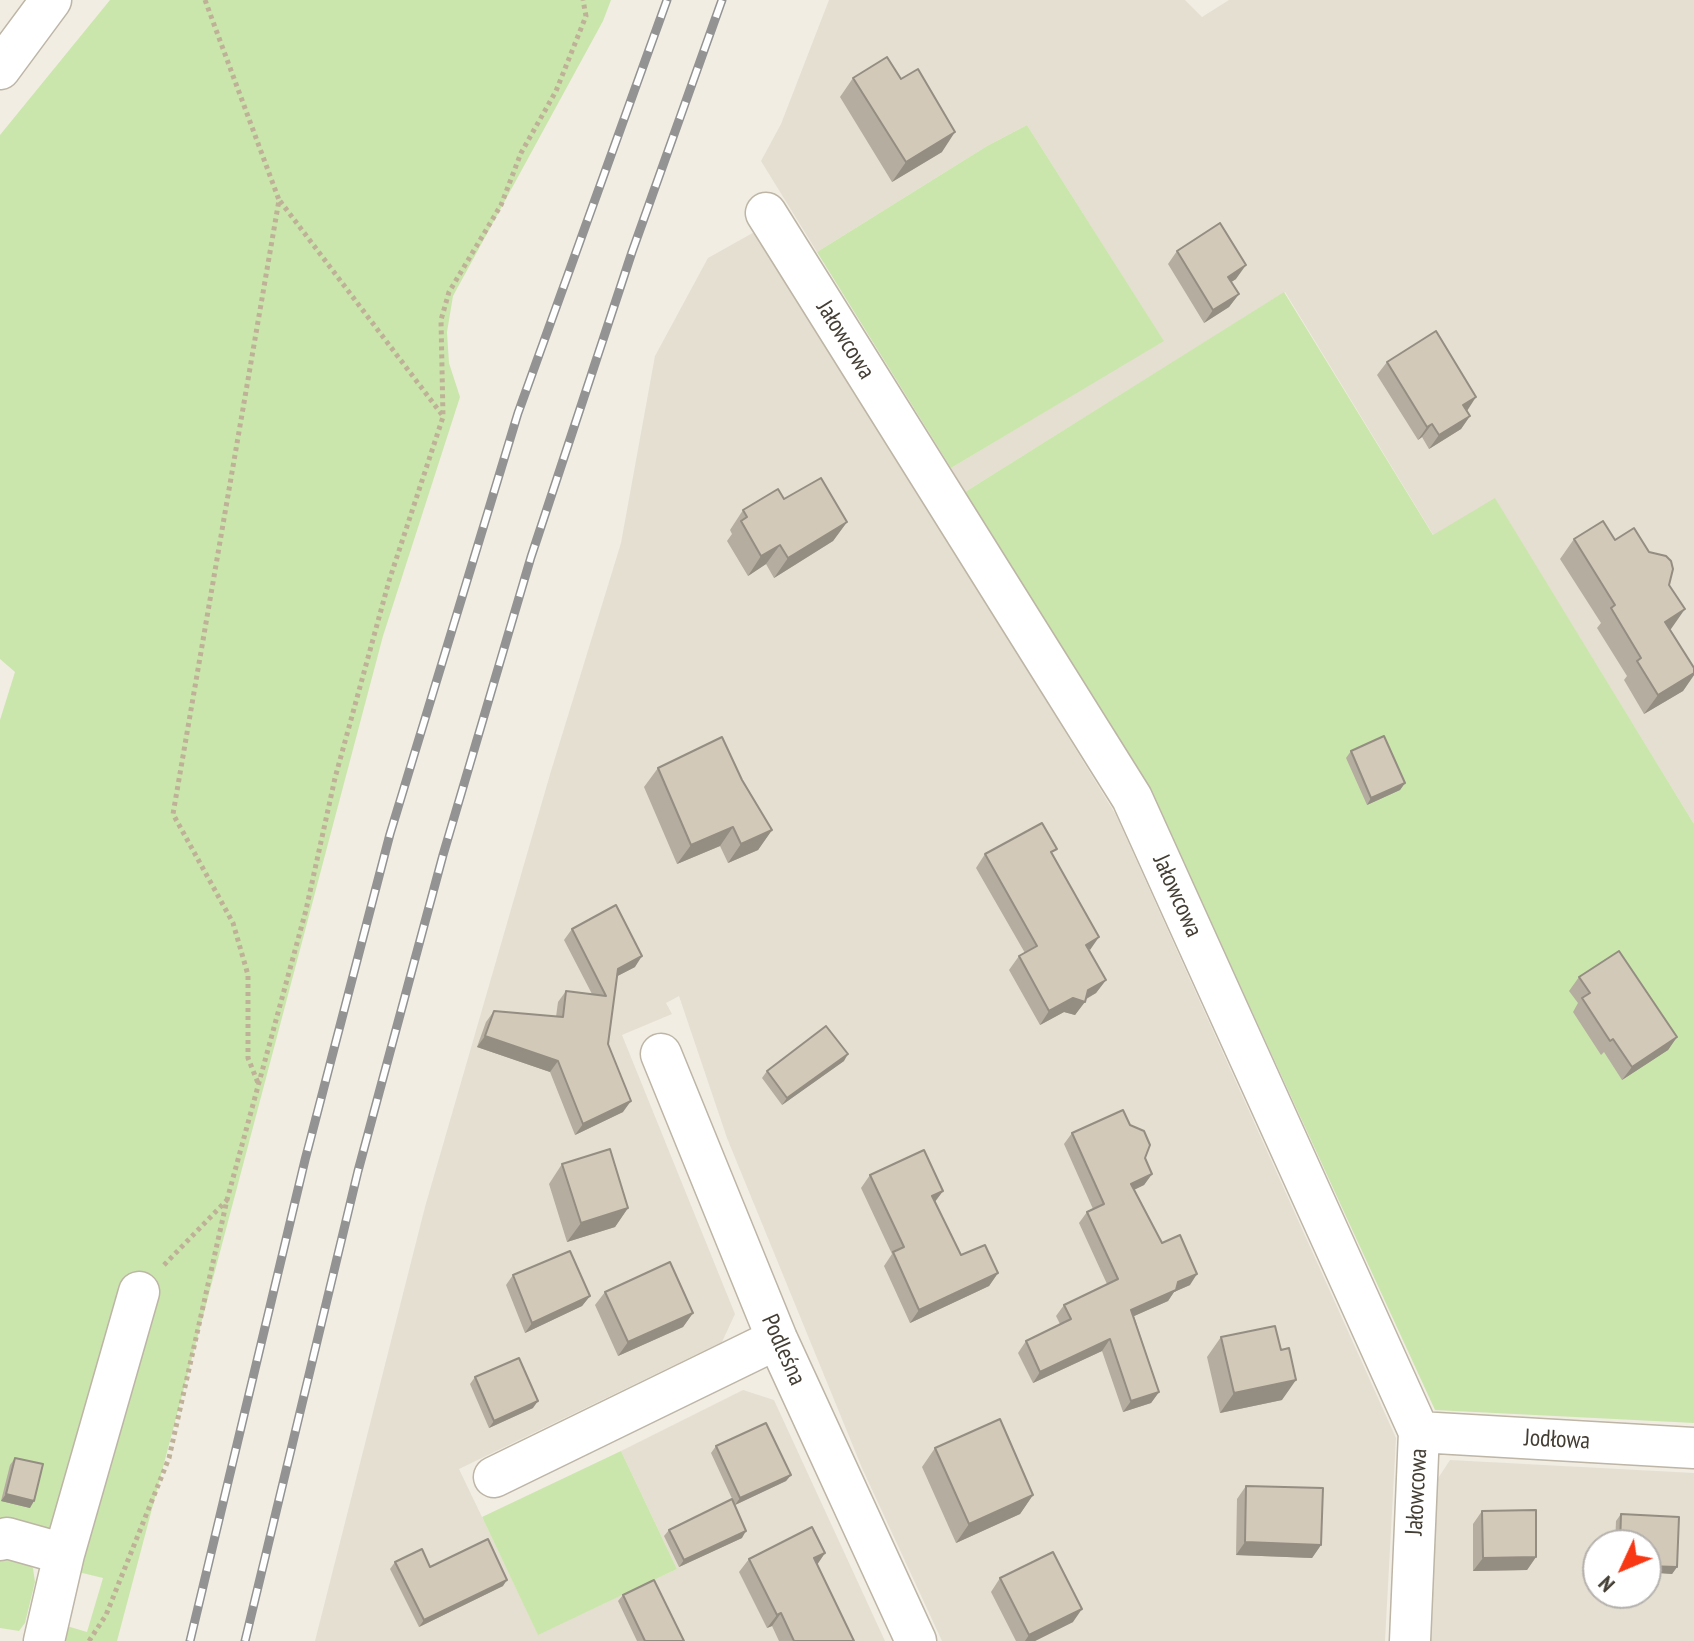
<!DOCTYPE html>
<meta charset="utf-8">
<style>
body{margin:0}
#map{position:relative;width:1694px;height:1641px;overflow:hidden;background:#f1ede3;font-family:"PT Sans Narrow",sans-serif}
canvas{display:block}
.north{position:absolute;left:1582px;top:1529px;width:80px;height:80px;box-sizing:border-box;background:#fff;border:2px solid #b4b1ad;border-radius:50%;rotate:226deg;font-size:22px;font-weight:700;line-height:32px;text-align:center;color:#433d33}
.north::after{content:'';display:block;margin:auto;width:28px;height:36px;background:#f83714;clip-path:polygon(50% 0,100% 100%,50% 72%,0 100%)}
</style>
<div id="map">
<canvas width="1694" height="1641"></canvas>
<div class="north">N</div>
</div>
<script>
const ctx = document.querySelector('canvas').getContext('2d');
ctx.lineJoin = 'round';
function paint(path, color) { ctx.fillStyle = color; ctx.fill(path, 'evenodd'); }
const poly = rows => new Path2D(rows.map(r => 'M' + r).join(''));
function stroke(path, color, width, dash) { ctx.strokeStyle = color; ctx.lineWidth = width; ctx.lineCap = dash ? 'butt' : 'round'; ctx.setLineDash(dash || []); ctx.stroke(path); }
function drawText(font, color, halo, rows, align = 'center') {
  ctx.font = font + ' "PT Sans Narrow",sans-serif'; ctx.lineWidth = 6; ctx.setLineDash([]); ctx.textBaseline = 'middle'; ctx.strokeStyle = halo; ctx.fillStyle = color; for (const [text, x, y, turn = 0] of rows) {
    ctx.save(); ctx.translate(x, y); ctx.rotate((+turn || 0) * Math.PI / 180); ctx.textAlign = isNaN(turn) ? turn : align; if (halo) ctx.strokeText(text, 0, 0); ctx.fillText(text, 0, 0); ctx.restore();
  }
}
paint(poly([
 [829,0,1185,0,1202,17,1229,0,1694,0,1694,824,1495,499,1434,536,1285,292,965,492,951,468,1163,340,1027,125,987,146,817,252,761,161,781,124],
 [758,230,1116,815,1396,1438,1385,1641,942,1641,862,1468,727,1138,679,996,666,1003,672,1014,622,1035,735,1314,722,1342,459,1469,538,1634,677,1569,621,1451,743,1390,774,1400,885,1641,315,1641,425,1207,551,771,621,543,655,356,708,258],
 [1450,1460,1694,1473,1694,1641,1429,1641,1435,1483],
 [1598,1545,1646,1545,1646,1593,1598,1593]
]), '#e5dfd1');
paint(poly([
 [110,0,611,0,603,21,453,296,447,332,449,363,460,397,383,636,117,1641,55,1641,60,1624,87,1632,103,1578,74,1571,51,1531,21,1557,33,1568,35,1582,25,1623,19,1631,0,1628,0,720,15,672,0,659,0,135],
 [1027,125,1164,341,951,468,817,252,987,146],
 [1284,292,1433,535,1495,498,1694,824,1694,1423,1435,1410,1153,796,965,492],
 [621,1451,677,1569,538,1635,482,1517]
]), '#cbe6ac');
const minor = poly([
 [0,69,51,0],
 [766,213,1132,798,1419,1432,1410,1641],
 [661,1054,777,1339,916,1641],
 [1419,1432,1694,1448],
 [494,1477,777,1339],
 [0,1540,7,1538,64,1554],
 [44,1641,64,1554,139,1292]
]);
stroke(minor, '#bdb5a6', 43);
stroke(poly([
 [205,0,279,200,173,814,233,923,248,975,248,1058,258,1083],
 [280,201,443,416],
 [164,1265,227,1200],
 [89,1641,106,1615,169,1458,227,1200,306,910,335,778,389,581,443,417,441,320,449,292,501,205,521,153,556,91,586,16,583,0]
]), '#beb197', 5, [4, 4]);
stroke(minor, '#fff', 40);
const rail = poly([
 [190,1641,305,1160,390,834,518,413,667,0],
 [245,1641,358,1171,443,855,531,557,632,252,722,0]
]);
stroke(rail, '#939393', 9);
stroke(rail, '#fff', 6, [18]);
paint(poly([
 [853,78,942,152,892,182,840,97],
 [1177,251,1236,279,1231,282,1239,294,1229,307,1204,323,1168,264],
 [1387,362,1467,411,1470,416,1461,429,1429,449,1422,437,1418,440,1377,375],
 [784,499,847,522,833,541,774,578,766,564,748,576,727,541,732,534,730,530,743,510],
 [1574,539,1615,540,1669,585,1670,629,1694,668,1694,675,1683,691,1644,714,1624,680,1627,676,1597,628,1601,623,1560,559],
 [1351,751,1405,783,1400,790,1367,805,1346,758],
 [658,768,742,780,772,830,758,850,728,863,720,846,677,864,644,787],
 [985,854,1052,855,1089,951,1106,980,1096,993,1085,1000,1075,1015,1064,1012,1040,1025,1009,970,1019,956,1025,953,976,868],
 [572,929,635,967,617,976,608,1044,623,1112,575,1135,550,1072,477,1047,486,1022,494,1011,556,1017,558,1002,566,991,592,994,564,940],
 [1579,977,1677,1037,1668,1050,1622,1080,1604,1052,1601,1055,1573,1012,1578,1003,1569,991],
 [844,1061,782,1105,762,1078,767,1071],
 [1072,1133,1145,1158,1152,1174,1144,1185,1134,1190,1162,1243,1190,1285,1174,1292,1168,1301,1134,1316,1159,1392,1151,1403,1123,1412,1102,1351,1033,1383,1018,1353,1026,1341,1060,1324,1056,1316,1064,1305,1107,1284,1079,1223,1087,1212,1093,1209,1064,1144],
 [562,1164,628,1208,615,1227,567,1242,549,1184],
 [870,1175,943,1191,935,1202,961,1255,998,1273,989,1286,910,1323,884,1266,892,1254,861,1188],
 [513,1275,590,1296,582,1306,525,1333,506,1285],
 [605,1292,693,1313,683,1327,618,1356,595,1305],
 [1221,1337,1282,1400,1220,1413,1207,1357],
 [475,1377,533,1408,489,1428,470,1384],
 [716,1446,791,1475,786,1481,735,1505,711,1453],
 [935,1448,1033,1495,1020,1514,956,1543,922,1467],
 [15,1458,30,1508,1,1501,10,1465],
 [1246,1486,1321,1545,1312,1558,1236,1555,1237,1499],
 [1482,1511,1536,1557,1527,1570,1473,1571,1473,1524],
 [1621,1514,1677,1567,1672,1574,1646,1572,1646,1545,1615,1545,1616,1521],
 [669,1530,742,1538,679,1567,664,1536],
 [825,1553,817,1565,854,1641,779,1641,772,1626,767,1628,739,1572,749,1559],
 [395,1562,430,1567,503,1586,419,1627,390,1569],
 [1000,1578,1073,1622,1035,1641,1016,1641,991,1592],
 [623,1595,684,1641,637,1641,618,1601]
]), '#b5ad9f');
paint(poly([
 [955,132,942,152,892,182,906,162],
 [1246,265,1236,279,1219,290,1228,277],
 [1239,294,1229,307,1204,323,1213,310],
 [1476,397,1467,411,1463,405],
 [1470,416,1461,429,1429,449,1439,435],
 [1432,424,1422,437,1418,440,1427,427],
 [847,522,833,541,774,578,788,558],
 [780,545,766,564,748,576,761,556],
 [1685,609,1671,629,1651,641,1665,622],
 [1694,673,1694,675,1683,691,1644,714,1658,695],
 [1405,783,1400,790,1367,805,1371,798],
 [733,827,720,846,677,864,691,845],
 [772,830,758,850,728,863,741,844],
 [1099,937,1090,950,1086,945],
 [642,956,635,967,610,980,618,969],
 [1106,980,1096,993,1082,1001,1085,1002,1075,1015,1064,1012,1040,1025,1049,1011],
 [485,1036,558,1061,550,1072,477,1047],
 [1677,1037,1668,1050,1622,1080,1632,1067],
 [848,1054,844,1061,782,1105,787,1098],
 [631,1101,623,1112,575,1135,583,1124],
 [1152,1174,1144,1185,1123,1195,1131,1184],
 [943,1191,933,1204,932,1196],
 [628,1208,615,1227,567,1242,581,1223],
 [998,1273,989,1286,910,1323,919,1310],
 [1197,1274,1190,1285,1174,1292,1168,1301,1123,1321,1131,1310,1178,1282],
 [590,1296,582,1306,525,1333,532,1323],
 [693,1313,683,1327,618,1356,628,1342],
 [1110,1339,1102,1351,1033,1383,1040,1372],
 [1296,1380,1282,1400,1220,1413,1234,1393],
 [1159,1392,1151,1403,1123,1412,1131,1401],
 [538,1401,533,1408,489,1428,494,1421],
 [791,1475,786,1481,735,1505,740,1498],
 [6,1494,34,1501,30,1508,1,1501],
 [1033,1495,1020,1514,956,1543,969,1524],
 [746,1531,742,1538,679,1567,684,1560],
 [1245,1542,1321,1545,1312,1558,1236,1555],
 [825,1553,816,1566,814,1558],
 [1536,1557,1527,1570,1473,1571,1483,1558],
 [1646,1566,1677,1567,1672,1574,1646,1572],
 [507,1580,503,1586,419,1627,424,1620],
 [1082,1609,1073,1622,1035,1641,1025,1641,1029,1635],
 [781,1613,772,1626,767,1628,777,1615]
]), '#948d82');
const building = poly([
 [887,57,901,79,918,69,955,132,906,162,853,78,887,57],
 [1220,223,1246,265,1228,277,1239,294,1213,310,1177,251,1220,223],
 [1436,331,1476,397,1463,405,1470,416,1439,435,1432,424,1427,427,1387,362,1436,331],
 [821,478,847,522,788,558,780,545,761,556,741,521,747,517,743,510,778,489,784,499,821,478],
 [1603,521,1615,540,1634,528,1649,552,1666,556,1671,561,1673,569,1669,585,1685,609,1665,622,1694,668,1694,673,1658,695,1637,661,1641,658,1611,608,1615,605,1574,539,1603,521],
 [1384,736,1405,783,1371,798,1351,751,1384,736],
 [722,737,742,780,772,830,741,844,733,827,691,845,658,768,722,737],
 [1042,823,1057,849,1051,852,1099,937,1086,945,1106,980,1088,990,1085,1002,1073,998,1049,1011,1019,956,1037,946,985,854,1042,823],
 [616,905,642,956,618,969,608,1044,631,1101,583,1124,558,1061,485,1036,494,1011,563,1017,566,991,606,996,572,929,616,905],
 [1619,951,1677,1037,1632,1067,1613,1039,1610,1041,1582,998,1590,993,1579,977,1619,951],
 [826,1026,848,1054,787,1098,767,1071,826,1026],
 [1123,1110,1130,1125,1144,1131,1150,1145,1145,1158,1152,1174,1131,1184,1162,1243,1180,1235,1197,1274,1178,1282,1176,1290,1131,1310,1159,1392,1131,1401,1110,1339,1040,1372,1026,1341,1071,1319,1064,1305,1118,1279,1087,1212,1104,1204,1072,1133,1123,1110],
 [610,1149,628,1208,581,1223,562,1164,610,1149],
 [924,1150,943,1191,932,1196,961,1255,985,1245,998,1273,919,1310,893,1252,904,1247,870,1175,924,1150],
 [570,1251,590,1296,532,1323,513,1275,570,1251],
 [670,1262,693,1313,628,1342,605,1292,670,1262],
 [1275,1326,1281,1350,1289,1348,1296,1380,1234,1393,1221,1337,1275,1326],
 [519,1358,538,1401,494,1421,475,1377,519,1358],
 [1000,1419,1033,1495,969,1524,935,1448,1000,1419],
 [766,1423,791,1475,740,1498,716,1446,766,1423],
 [15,1458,43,1464,34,1501,6,1494,15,1458],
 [1246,1486,1323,1488,1321,1545,1245,1542,1246,1486],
 [732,1499,746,1531,684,1560,669,1530,732,1499],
 [1536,1510,1536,1557,1483,1558,1482,1511,1536,1510],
 [1621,1514,1679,1517,1677,1567,1646,1566,1646,1545,1620,1545,1621,1514],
 [812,1527,825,1553,814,1558,854,1641,794,1641,781,1613,777,1615,749,1559,812,1527],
 [488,1539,507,1580,424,1620,395,1562,422,1549,430,1567,488,1539],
 [1053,1552,1082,1609,1029,1635,1000,1578,1053,1552],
 [654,1580,684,1641,645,1641,623,1595,654,1580]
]);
paint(building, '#d3c9b9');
stroke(building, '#948d82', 2);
drawText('24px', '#433d33', '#fff', [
 ["Jałowcowa",845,340,58],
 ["Jałowcowa",1177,896,66],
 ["Podleśna",783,1350,66],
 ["Jodłowa",1557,1440,3],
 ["Jałowcowa",1417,1492,-87]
]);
</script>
